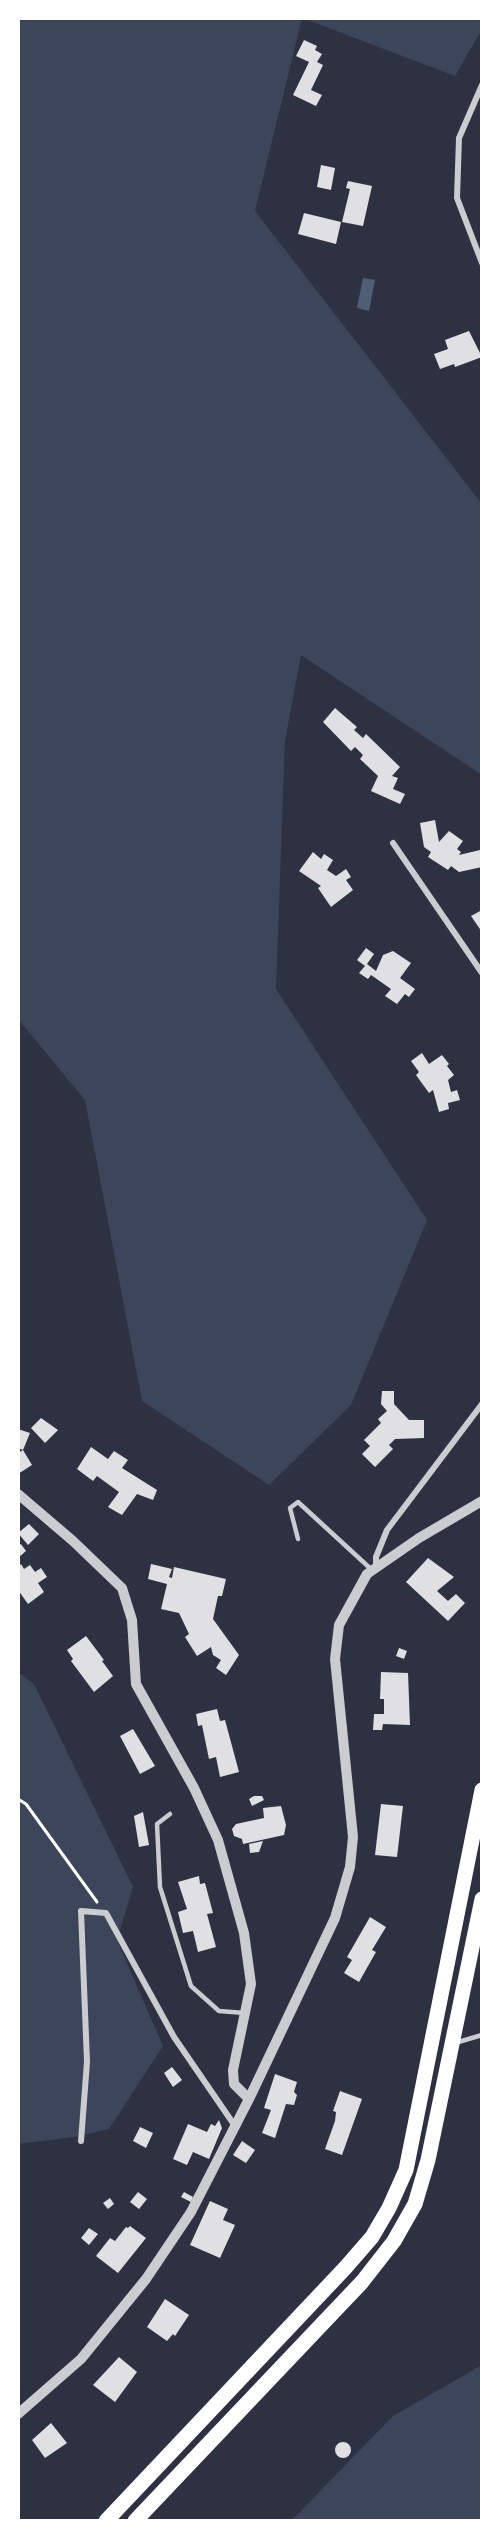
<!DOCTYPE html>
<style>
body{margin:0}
#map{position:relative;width:500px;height:2539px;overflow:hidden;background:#2d3142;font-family:"Sofia Sans Condensed",sans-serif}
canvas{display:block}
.frame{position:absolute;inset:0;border:20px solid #fff;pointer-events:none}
</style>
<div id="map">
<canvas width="500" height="2539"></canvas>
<div class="frame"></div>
</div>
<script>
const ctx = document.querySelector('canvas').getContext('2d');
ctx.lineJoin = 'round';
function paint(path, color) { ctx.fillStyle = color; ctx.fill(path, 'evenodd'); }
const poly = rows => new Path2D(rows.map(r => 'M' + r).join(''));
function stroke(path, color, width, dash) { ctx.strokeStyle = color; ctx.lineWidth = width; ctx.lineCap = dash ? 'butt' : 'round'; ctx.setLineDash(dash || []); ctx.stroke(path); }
paint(poly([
 [18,18,482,18,482,29,455,76,302,18,255,211,482,504,482,775,301,655,285,741,276,989,427,1220,351,1405,269,1485,142,1401,85,1100,18,1019],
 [18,1672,34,1684,133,1887,117,1940,163,2046,109,2129,74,2137,18,2144],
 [482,2365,482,2521,291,2521,393,2416]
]), '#3c4559');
paint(poly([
 [363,278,375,280,369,311,357,308]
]), '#4f5d75');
paint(poly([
 [304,40,317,46,315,50,322,54,317,62,323,65,311,90,322,95,316,106,293,95,309,62,296,56],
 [321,165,335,168,331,190,317,187],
 [348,181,372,186,363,226,342,222,350,189,346,188],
 [304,213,341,222,336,244,298,234],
 [469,331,482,357,455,367,454,364,440,369,434,354,448,349,445,340],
 [335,708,357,727,354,730,363,738,366,734,400,767,392,776,398,778,393,789,405,794,400,804,371,791,378,776,360,759,363,755,355,747,351,751,323,722],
 [435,820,439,842,449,831,463,841,457,849,461,852,459,855,480,850,482,867,459,872,451,866,448,870,428,857,431,852,424,847,420,823],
 [313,852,321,859,324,854,333,860,327,870,336,876,346,869,351,877,346,880,353,890,331,907,318,888,321,886,299,871],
 [482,910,482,932,471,916],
 [366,948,374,954,367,964,376,971,383,955,393,951,411,963,400,978,415,989,409,997,405,994,397,1004,385,996,391,989,371,975,368,979,359,973,365,966,357,960],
 [422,1053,429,1064,442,1055,449,1064,447,1066,454,1075,448,1080,451,1092,457,1090,460,1100,448,1103,449,1109,439,1112,433,1090,429,1093,416,1075,419,1072,411,1061],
 [382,1391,394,1391,394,1404,409,1420,424,1420,424,1438,395,1439,389,1445,393,1449,375,1467,362,1454,370,1446,364,1440,381,1423,378,1419,387,1411,381,1404],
 [41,1418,58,1430,45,1443,31,1428],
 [18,1429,30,1433,23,1450,18,1448],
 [91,1447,108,1459,114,1451,128,1460,122,1468,157,1490,153,1500,137,1494,122,1515,108,1507,119,1492,97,1476,93,1481,77,1469],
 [23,1450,32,1465,18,1474,18,1453],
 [29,1524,39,1534,28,1545,18,1533],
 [21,1544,26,1551,18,1558,18,1546],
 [428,1558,454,1577,437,1591,448,1601,456,1594,465,1603,448,1621,406,1582],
 [21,1564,24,1569,30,1565,35,1572,41,1568,47,1577,38,1583,44,1592,28,1604,18,1590,18,1567],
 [151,1564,172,1569,169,1577,172,1578,174,1567,226,1579,222,1596,218,1596,213,1619,239,1655,226,1675,216,1668,221,1660,213,1655,211,1647,197,1656,185,1637,189,1634,179,1613,161,1609,167,1584,148,1579],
 [86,1636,104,1660,102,1661,113,1676,94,1692,71,1661,73,1659,67,1650],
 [399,1648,407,1651,404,1659,396,1656],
 [381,1672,408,1673,410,1725,383,1724,382,1730,373,1730,374,1714,384,1714,384,1699,380,1699],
 [217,1709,220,1721,225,1720,239,1772,220,1777,216,1757,209,1759,202,1725,198,1726,196,1714],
 [133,1729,155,1766,140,1774,120,1736],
 [254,1796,262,1796,264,1800,252,1806,249,1799],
 [381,1804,403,1806,397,1857,375,1855],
 [281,1806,286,1825,284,1835,243,1844,242,1839,234,1836,232,1829,236,1824,264,1818,263,1808],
 [143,1812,149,1845,139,1847,134,1816],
 [263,1841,259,1852,250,1853,249,1844],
 [199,1876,200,1884,205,1883,213,1913,207,1914,216,1947,198,1952,193,1931,183,1933,178,1912,187,1909,178,1882],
 [370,1917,386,1927,372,1950,376,1952,359,1982,344,1973,352,1960,347,1957],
 [172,2067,182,2080,173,2087,164,2073],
 [275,2074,297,2082,294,2092,297,2095,294,2105,286,2104,275,2138,262,2133,271,2110,264,2108],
 [340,2091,362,2099,342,2155,325,2149,335,2121,336,2112,333,2111],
 [219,2120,222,2128,209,2159,193,2152,187,2165,173,2159,188,2124,207,2132,211,2124,215,2126],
 [140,2127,153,2133,146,2148,133,2141],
 [242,2141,255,2150,246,2163,233,2155],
 [138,2192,147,2199,139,2209,130,2202],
 [184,2192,193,2197,191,2202,181,2197],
 [110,2198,114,2204,108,2209,103,2203],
 [210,2201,228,2209,223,2220,235,2225,220,2258,190,2245],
 [130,2226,146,2238,118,2273,96,2256,110,2238,115,2241,126,2227,128,2228],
 [89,2228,98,2234,89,2245,81,2238],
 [165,2299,189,2315,175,2336,173,2334,167,2341,147,2327],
 [119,2357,137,2372,115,2402,93,2385],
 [51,2423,67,2443,45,2458,32,2440],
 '335 2450a8 8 0 1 1 16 0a8 8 0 1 1-16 0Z'
]), '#e0e0e3');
stroke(poly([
 [18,1799,26,1804,97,1902]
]), '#fff', 3);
stroke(poly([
 [298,1539,290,1508,298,1502,372,1570],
 [170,1814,157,1824,160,1887,191,1986,219,2011,245,2013],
 [455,2043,482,2035]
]), '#caccd0', 4.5);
stroke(poly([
 [482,85,459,138,457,198,482,263],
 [393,843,482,973],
 [376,1567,376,1557,387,1530,482,1404],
 [81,2141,87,2062,81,1911,106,1913,174,2037,235,2126]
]), '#caccd0', 6);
stroke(poly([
 [18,1494,73,1541,122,1588,132,1620,136,1684,194,1788,218,1840,244,1933,251,1984,233,2070,234,2084,249,2099],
 [18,2414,81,2359,146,2279,191,2212,249,2099,335,1918,350,1867,353,1837,335,1659,339,1625,367,1574,419,1538,482,1501]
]), '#caccd0', 10);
stroke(poly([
 [106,2521,346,2267,372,2237,389,2208,406,2170,482,1790],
 [135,2521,362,2282,394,2241,415,2204,428,2160,482,1899]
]), '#fff', 15);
</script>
